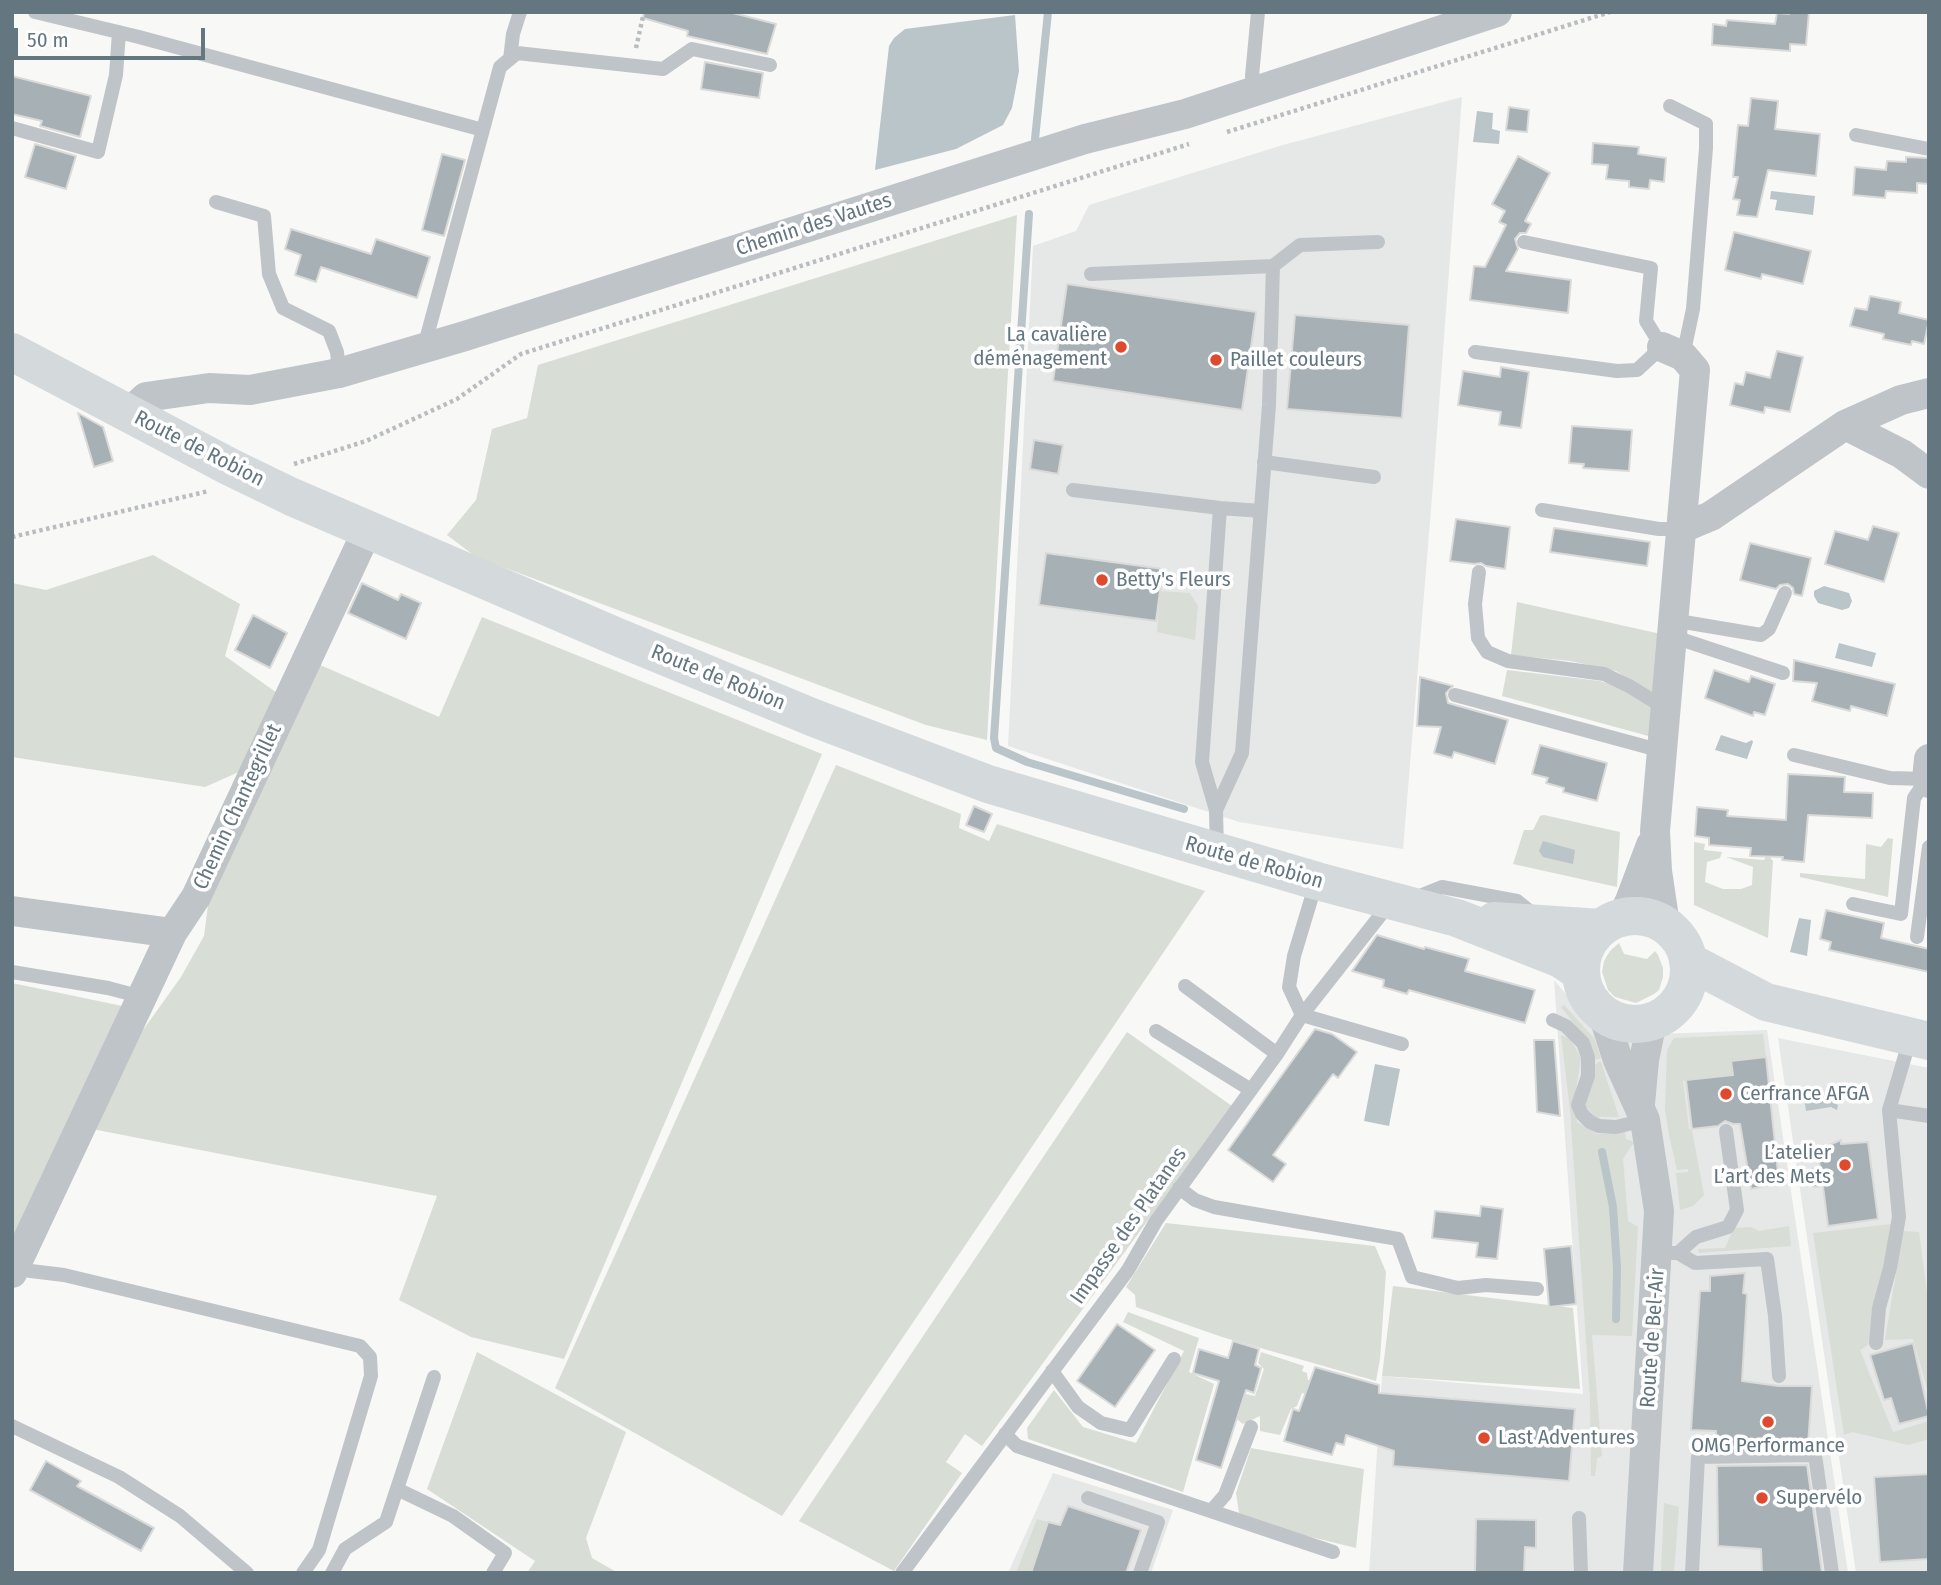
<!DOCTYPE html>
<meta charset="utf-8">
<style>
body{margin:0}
#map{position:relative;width:1941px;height:1585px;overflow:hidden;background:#f8f8f6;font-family:"Fira Sans Condensed",sans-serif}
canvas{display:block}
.frame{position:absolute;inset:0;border:14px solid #647680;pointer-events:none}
.scale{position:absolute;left:14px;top:28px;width:191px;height:32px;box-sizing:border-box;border:4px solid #647680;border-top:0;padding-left:9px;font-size:21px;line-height:24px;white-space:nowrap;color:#647680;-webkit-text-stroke:5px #fff;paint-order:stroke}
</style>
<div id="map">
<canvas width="1941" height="1585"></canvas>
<div class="frame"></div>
<div class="scale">50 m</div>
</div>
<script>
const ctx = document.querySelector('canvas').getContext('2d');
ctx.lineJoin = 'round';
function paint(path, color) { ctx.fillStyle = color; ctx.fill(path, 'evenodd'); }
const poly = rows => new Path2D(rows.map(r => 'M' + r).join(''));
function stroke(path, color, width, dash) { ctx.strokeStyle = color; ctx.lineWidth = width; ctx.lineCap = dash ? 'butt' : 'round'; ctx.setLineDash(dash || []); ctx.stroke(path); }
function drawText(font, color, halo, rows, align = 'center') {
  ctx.font = font + ' "Fira Sans Condensed",sans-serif'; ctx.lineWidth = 7; ctx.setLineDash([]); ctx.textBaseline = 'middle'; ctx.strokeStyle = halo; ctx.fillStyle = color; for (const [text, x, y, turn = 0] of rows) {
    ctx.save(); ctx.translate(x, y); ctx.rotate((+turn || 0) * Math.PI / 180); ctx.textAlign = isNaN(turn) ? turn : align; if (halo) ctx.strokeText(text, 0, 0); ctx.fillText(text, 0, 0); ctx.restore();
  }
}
paint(poly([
 [1462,97,1433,485,1403,849,1239,822,1008,746,1033,246,1076,231,1089,205,1283,145],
 [1554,980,1602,1036,1767,1030,1848,1573,1369,1573,1382,1376,1583,1394],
 [1778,1038,1929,1068,1929,1573,1856,1573],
 [1053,1473,1173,1510,1151,1573,1008,1573]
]), '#e6e8e7');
paint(poly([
 [1017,215,987,740,926,725,476,557,447,535,476,500,492,429,527,418,538,365],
 [153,555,240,604,225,656,277,693,241,771,205,787,12,757,12,583,46,590],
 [1160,591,1190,593,1198,606,1195,640,1157,632],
 [1517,602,1661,634,1657,697,1616,671,1570,661,1511,655],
 [482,617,822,754,564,1359,471,1337,399,1300,437,1196,92,1129,133,1044,181,977,204,936,210,890,318,664,439,717],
 [1507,670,1600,681,1616,686,1651,707,1655,713,1652,737,1502,696],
 [836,765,961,814,959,828,989,841,997,824,1205,891,782,1516,555,1388],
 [1544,815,1620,832,1617,887,1513,864,1524,830,1533,830,1540,816],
 [1888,838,1893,839,1888,897,1800,877,1800,873,1865,879,1866,844,1881,847],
 [1694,842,1705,844,1704,850,1722,852,1720,858,1707,862,1705,882,1723,889,1741,889,1752,885,1753,867,1726,857,1764,860,1767,854,1773,861,1768,938,1694,905],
 [1619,943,1624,954,1647,959,1655,951,1658,955,1663,968,1663,977,1659,990,1654,994,1636,1003,1615,997,1608,990,1602,972,1604,961,1610,951],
 [12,983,127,1007,12,1254],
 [1564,1005,1594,1038,1601,1058,1596,1060,1592,1047,1561,1007],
 [1127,1032,1232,1106,982,1446,965,1434,946,1462,962,1473,894,1571,799,1521],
 [1763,1034,1766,1057,1731,1061,1733,1075,1683,1081,1689,1129,1692,1130,1704,1195,1693,1206,1680,1210,1676,1173,1688,1172,1688,1169,1677,1170,1669,1135,1665,1110,1667,1050,1674,1038],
 [1561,1035,1570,1039,1581,1058,1574,1103,1577,1122,1597,1134,1625,1132,1626,1139,1634,1142,1623,1159,1628,1221,1638,1227,1632,1336,1592,1335,1602,1456,1597,1458,1595,1476,1591,1476,1590,1398,1570,1110],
 [1600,1061,1601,1062,1619,1117,1595,1117,1586,1106,1586,1099,1595,1065],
 [1166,1223,1375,1246,1386,1272,1380,1359,1376,1381,1222,1337,1136,1307,1135,1295,1126,1287],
 [1892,1224,1885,1269,1868,1345,1860,1350,1893,1432,1929,1421,1929,1439,1908,1445,1852,1432,1844,1435,1813,1233],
 [1789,1226,1791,1246,1699,1253,1698,1249,1725,1248,1734,1228,1751,1227,1759,1231],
 [1903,1231,1919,1232,1929,1308,1929,1395,1913,1339,1885,1340],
 [1393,1286,1573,1308,1580,1389,1382,1376],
 [1128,1312,1199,1338,1189,1372,1214,1384,1183,1492,1028,1439,1027,1428,1054,1390,1083,1427,1136,1443,1184,1351,1123,1322],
 [477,1352,626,1432,586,1538,592,1558,618,1573,527,1573,535,1561,427,1489],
 [1261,1352,1304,1366,1302,1371,1307,1373,1308,1380,1339,1387,1334,1401,1302,1393,1297,1406,1291,1409,1280,1435,1260,1431,1260,1416,1243,1424,1228,1412,1236,1392,1255,1396,1264,1369,1258,1363],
 [1251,1448,1364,1469,1356,1548,1270,1527,1239,1513,1236,1493],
 [1664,1503,1679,1507,1674,1573,1661,1573],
 [1037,1519,1048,1522,1031,1573,1016,1573]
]), '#d8ddd5');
paint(poly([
 [1015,15,1019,71,1012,108,1003,125,956,149,875,170,889,46,894,38,905,29],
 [1477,111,1493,113,1492,129,1500,131,1499,144,1473,142],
 [1771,191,1815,196,1813,215,1775,210,1777,200,1770,199],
 [1824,586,1849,593,1852,601,1849,608,1842,610,1818,603,1814,596,1814,591],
 [1839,643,1876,653,1872,667,1835,658],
 [1721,735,1746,743,1752,740,1753,742,1747,759,1715,750],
 [1543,841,1575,850,1573,864,1543,857,1539,851],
 [1799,918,1811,920,1807,956,1790,952],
 [1375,1064,1400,1069,1389,1126,1364,1121],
 [1833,1093,1834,1103,1838,1105,1837,1110,1831,1107,1806,1111,1804,1097]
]), '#b9c5c9');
stroke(poly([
 [1035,139,1048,12],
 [1029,214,994,738,996,748,1027,762,1184,809],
 [1602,1152,1613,1207,1617,1268,1616,1319]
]), '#b9c5c9', 8);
const building = poly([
 [644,12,729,12,776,24,767,54,687,36,688,31,643,18,644,12],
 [1789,12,1809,12,1806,45,1790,44,1790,51,1712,45,1713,24,1726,26,1727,20,1775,24,1777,13,1789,14,1789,12],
 [705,62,763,73,759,98,701,89,705,62],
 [12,76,91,96,80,137,40,126,42,121,12,114,12,76],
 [1751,98,1778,101,1775,129,1820,134,1816,176,1768,170,1757,217,1737,215,1740,200,1733,199,1738,177,1733,177,1738,125,1748,126,1751,98],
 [1509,107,1529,110,1527,132,1506,130,1509,107],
 [1593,143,1639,147,1638,154,1666,158,1664,182,1650,180,1649,189,1629,187,1629,181,1606,179,1608,165,1592,164,1593,143],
 [35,144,76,156,66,189,25,177,35,144],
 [442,154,465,160,444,236,422,230,442,154],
 [1518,156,1550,173,1525,221,1531,224,1526,233,1520,233,1515,239,1518,249,1506,271,1571,280,1568,313,1470,300,1474,266,1485,267,1506,225,1499,222,1505,211,1492,204,1518,156],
 [1906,157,1929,158,1929,184,1917,183,1917,193,1886,191,1885,198,1853,195,1855,167,1886,170,1887,161,1906,162,1906,157],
 [291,229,371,254,376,239,430,257,417,298,321,267,316,282,295,275,301,255,285,249,291,229],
 [1734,232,1811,251,1803,284,1762,274,1761,279,1725,270,1734,232],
 [1067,284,1256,312,1242,410,1053,381,1067,284],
 [1870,296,1901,302,1899,313,1929,320,1924,344,1912,341,1911,345,1883,339,1884,334,1850,326,1855,308,1867,310,1870,296],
 [1295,315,1409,325,1402,418,1287,409,1295,315],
 [1777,351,1803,357,1790,412,1765,407,1764,413,1730,405,1735,383,1743,385,1746,372,1770,378,1777,351],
 [1501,367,1529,372,1521,428,1499,425,1501,412,1458,405,1463,371,1500,377,1501,367],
 [78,413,103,427,113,461,94,467,78,413],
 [1572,426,1632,430,1629,471,1583,468,1584,464,1569,463,1572,426],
 [1034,440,1063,445,1058,474,1030,469,1034,440],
 [1456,519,1510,527,1505,569,1486,566,1481,563,1474,564,1450,561,1456,519],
 [1873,526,1899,533,1884,582,1825,564,1835,531,1868,540,1873,526],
 [1554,528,1650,542,1647,566,1550,552,1554,528],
 [1750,543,1811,558,1802,596,1794,594,1793,588,1788,584,1780,585,1776,589,1740,580,1750,543],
 [1046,553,1163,569,1156,621,1039,605,1046,553],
 [362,583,398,600,401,594,421,603,406,639,348,613,362,583],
 [253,615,287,633,270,668,235,650,253,615],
 [1794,660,1895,684,1887,716,1851,706,1850,711,1812,701,1817,683,1793,681,1794,660],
 [1714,670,1749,682,1751,676,1775,684,1765,715,1754,712,1753,716,1705,698,1714,670],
 [1420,677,1453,686,1446,693,1448,703,1508,720,1495,764,1454,752,1452,758,1434,753,1441,727,1417,726,1420,677],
 [1540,745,1607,763,1597,801,1563,792,1564,788,1546,783,1548,778,1532,774,1540,745],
 [1788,774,1845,777,1844,792,1873,793,1872,818,1808,815,1804,862,1782,860,1783,857,1750,856,1751,848,1709,845,1709,838,1695,836,1697,807,1728,810,1727,816,1786,820,1788,774],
 [974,806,992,814,984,832,966,825,974,806],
 [1826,910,1884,923,1881,938,1929,949,1929,972,1829,950,1831,942,1820,939,1826,910],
 [1377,935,1424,949,1425,947,1469,959,1465,971,1535,990,1525,1023,1409,990,1407,994,1383,987,1384,980,1352,971,1377,935],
 [1315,1029,1332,1034,1357,1052,1338,1078,1333,1074,1273,1155,1286,1164,1273,1182,1228,1150,1315,1029],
 [1534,1040,1554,1040,1560,1116,1537,1112,1534,1040],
 [1766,1057,1779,1183,1751,1189,1740,1124,1733,1124,1725,1121,1718,1126,1692,1129,1686,1080,1733,1075,1731,1061,1766,1057],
 [1841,1140,1841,1144,1868,1142,1878,1219,1828,1226,1823,1186,1814,1187,1811,1169,1820,1167,1817,1150,1841,1140],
 [1481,1206,1503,1209,1497,1259,1476,1257,1478,1243,1432,1238,1435,1211,1480,1216,1481,1206],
 [1571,1246,1576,1304,1549,1307,1544,1249,1571,1246],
 [1745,1273,1743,1293,1747,1294,1742,1381,1779,1386,1812,1386,1808,1445,1716,1447,1716,1431,1691,1430,1700,1291,1710,1291,1710,1276,1745,1273],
 [1117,1324,1155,1350,1115,1407,1077,1381,1117,1324],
 [1233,1341,1259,1349,1255,1365,1261,1368,1254,1393,1246,1390,1221,1468,1196,1460,1219,1381,1193,1373,1199,1349,1228,1358,1233,1341],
 [1913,1343,1929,1416,1899,1424,1891,1398,1884,1400,1870,1355,1913,1343],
 [1315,1367,1379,1385,1379,1393,1575,1409,1569,1481,1393,1466,1394,1451,1346,1435,1344,1445,1336,1443,1332,1455,1284,1441,1293,1409,1299,1411,1315,1367],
 [46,1461,81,1481,77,1486,154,1528,141,1551,30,1490,46,1461],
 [1807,1465,1822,1573,1762,1573,1761,1549,1718,1546,1717,1466,1807,1465],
 [1929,1474,1929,1559,1880,1562,1874,1477,1929,1474],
 [1068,1506,1141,1530,1126,1573,1031,1573,1048,1522,1060,1525,1068,1506],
 [1476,1519,1536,1520,1536,1548,1525,1547,1524,1573,1475,1573,1476,1519]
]);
paint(building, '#a6b0b5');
stroke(building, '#dadad8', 2);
stroke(poly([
 [636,48,644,12],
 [1227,132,1610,12],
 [294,464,366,441,457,399,521,354,1189,144],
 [12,537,209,491]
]), '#babdc0', 4.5, [3.5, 3.5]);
stroke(poly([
 [35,12,139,37,483,130],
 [510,59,513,34,520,12],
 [1254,91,1252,76,1258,12],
 [1670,106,1706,124,1706,148,1693,309,1683,356],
 [12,128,98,152,116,75,119,32],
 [1856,135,1929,149],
 [216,202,264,216,269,274,283,308,329,331,337,352,339,373],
 [1273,266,1300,245,1378,242],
 [1091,274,1273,266,1269,405,1242,753,1216,810],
 [424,347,500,67,517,53,663,69,692,49,770,65],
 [1475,352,1617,371,1637,370,1662,347,1646,321,1651,268,1524,242],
 [1264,462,1374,477],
 [1073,490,1220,508,1261,511],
 [1542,510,1659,529,1680,529],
 [1479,572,1475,604,1478,638,1487,652,1508,661,1604,674,1629,686,1665,708],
 [1672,620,1761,635,1769,629,1785,593],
 [1671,636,1783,673],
 [1455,695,1662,751],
 [1794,755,1890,778,1927,779],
 [1217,850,1216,810,1202,762,1220,508],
 [1316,883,1294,956,1289,987,1302,1015,1402,1044],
 [1415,898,1442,887,1517,901,1533,914],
 [1853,904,1901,914,1914,798,1927,779],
 [1917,937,1929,847],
 [12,972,108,988,142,997],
 [1185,986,1277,1054],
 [1553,1020,1566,1026,1583,1043,1588,1057,1588,1076,1578,1105,1582,1114,1590,1122,1599,1126,1616,1127,1645,1120],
 [1156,1031,1251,1090],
 [1889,1110,1929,1116],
 [1179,1188,1195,1200,1214,1207,1398,1239,1412,1277,1458,1288,1486,1285,1537,1289],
 [1658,1253,1678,1253,1695,1263,1767,1259,1775,1316,1779,1376],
 [1678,1253,1696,1237,1728,1227,1737,1210,1726,1131],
 [14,1269,64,1275,360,1346,370,1357,371,1376,319,1550,303,1573],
 [1876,1343,1879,1308,1890,1268,1899,1217,1889,1110,1910,1039],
 [1052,1371,1078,1407,1101,1423,1130,1430,1174,1359],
 [12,1426,119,1477,180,1516,247,1573],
 [1005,1434,1017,1446,1333,1552],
 [397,1489,453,1516,505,1553,493,1573],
 [1088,1498,1158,1522,1140,1573],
 [1211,1511,1225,1495,1251,1427],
 [1579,1518,1581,1573],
 [332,1573,345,1549,386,1522,434,1377],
 [902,1573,1128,1270,1156,1221,1277,1054,1302,1015,1390,903],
 [1692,1573,1698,1457,1815,1455,1832,1573]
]), '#bfc4c8', 14);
stroke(poly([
 [1662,347,1683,356,1695,370,1655,831,1657,871,1665,925],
 [129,413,146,397,209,388,250,390,339,373,465,336,1085,139,1185,114,1497,12],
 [1845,425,1902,454,1929,474],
 [1680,529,1711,516,1845,425,1901,400,1929,393],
 [1929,759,1927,779,1929,783],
 [12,911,172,933,196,897,367,531],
 [1622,918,1630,901,1651,845],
 [1603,1014,1618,1060,1645,1120,1659,1211,1638,1573],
 [1640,1104,1644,1060,1652,1021],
 [12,1273,172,933]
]), '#bfc4c8', 30);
stroke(poly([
 [12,352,230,467,292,497,615,636,814,718,988,784,1317,881,1457,918,1561,959,1580,972],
 '1581 970a54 54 0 1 1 108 0a54 54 0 1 1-108 0Z',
 [1494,921,1601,928],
 [1688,961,1766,1002,1929,1041]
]), '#d4d9dc', 38);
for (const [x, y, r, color] of [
 [1121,347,7,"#df4a2e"],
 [1216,360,7,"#df4a2e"],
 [1102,580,7,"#df4a2e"],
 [1726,1094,7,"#df4a2e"],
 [1845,1165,7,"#df4a2e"],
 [1768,1422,7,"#df4a2e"],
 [1484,1438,7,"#df4a2e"],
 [1762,1498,7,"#df4a2e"]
]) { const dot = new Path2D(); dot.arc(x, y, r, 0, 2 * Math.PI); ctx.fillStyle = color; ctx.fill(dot); stroke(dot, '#fff', 2.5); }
drawText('21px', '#647680', '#fff', [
 ["Chemin des Vautes",814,225,-18],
 ["Route de Robion",199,449,27],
 ["Route de Robion",718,678,22],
 ["Chemin Chantegrillet",238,807,-65],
 ["Route de Robion",1254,863,16],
 ["Impasse des Platanes",1129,1226,-55],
 ["Route de Bel-Air",1653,1338,-86]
]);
drawText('21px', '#647680', '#fff', [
 ["La cavalière",1107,335,"right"],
 ["déménagement",1107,359,"right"],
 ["Paillet couleurs",1230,360],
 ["Betty's Fleurs",1116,580],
 ["Cerfrance AFGA",1740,1094],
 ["L’atelier",1831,1153,"right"],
 ["L’art des Mets",1831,1177,"right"],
 ["Last Adventures",1498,1438],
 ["OMG Performance",1768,1446,"center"],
 ["Supervélo",1776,1498]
], 'left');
</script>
